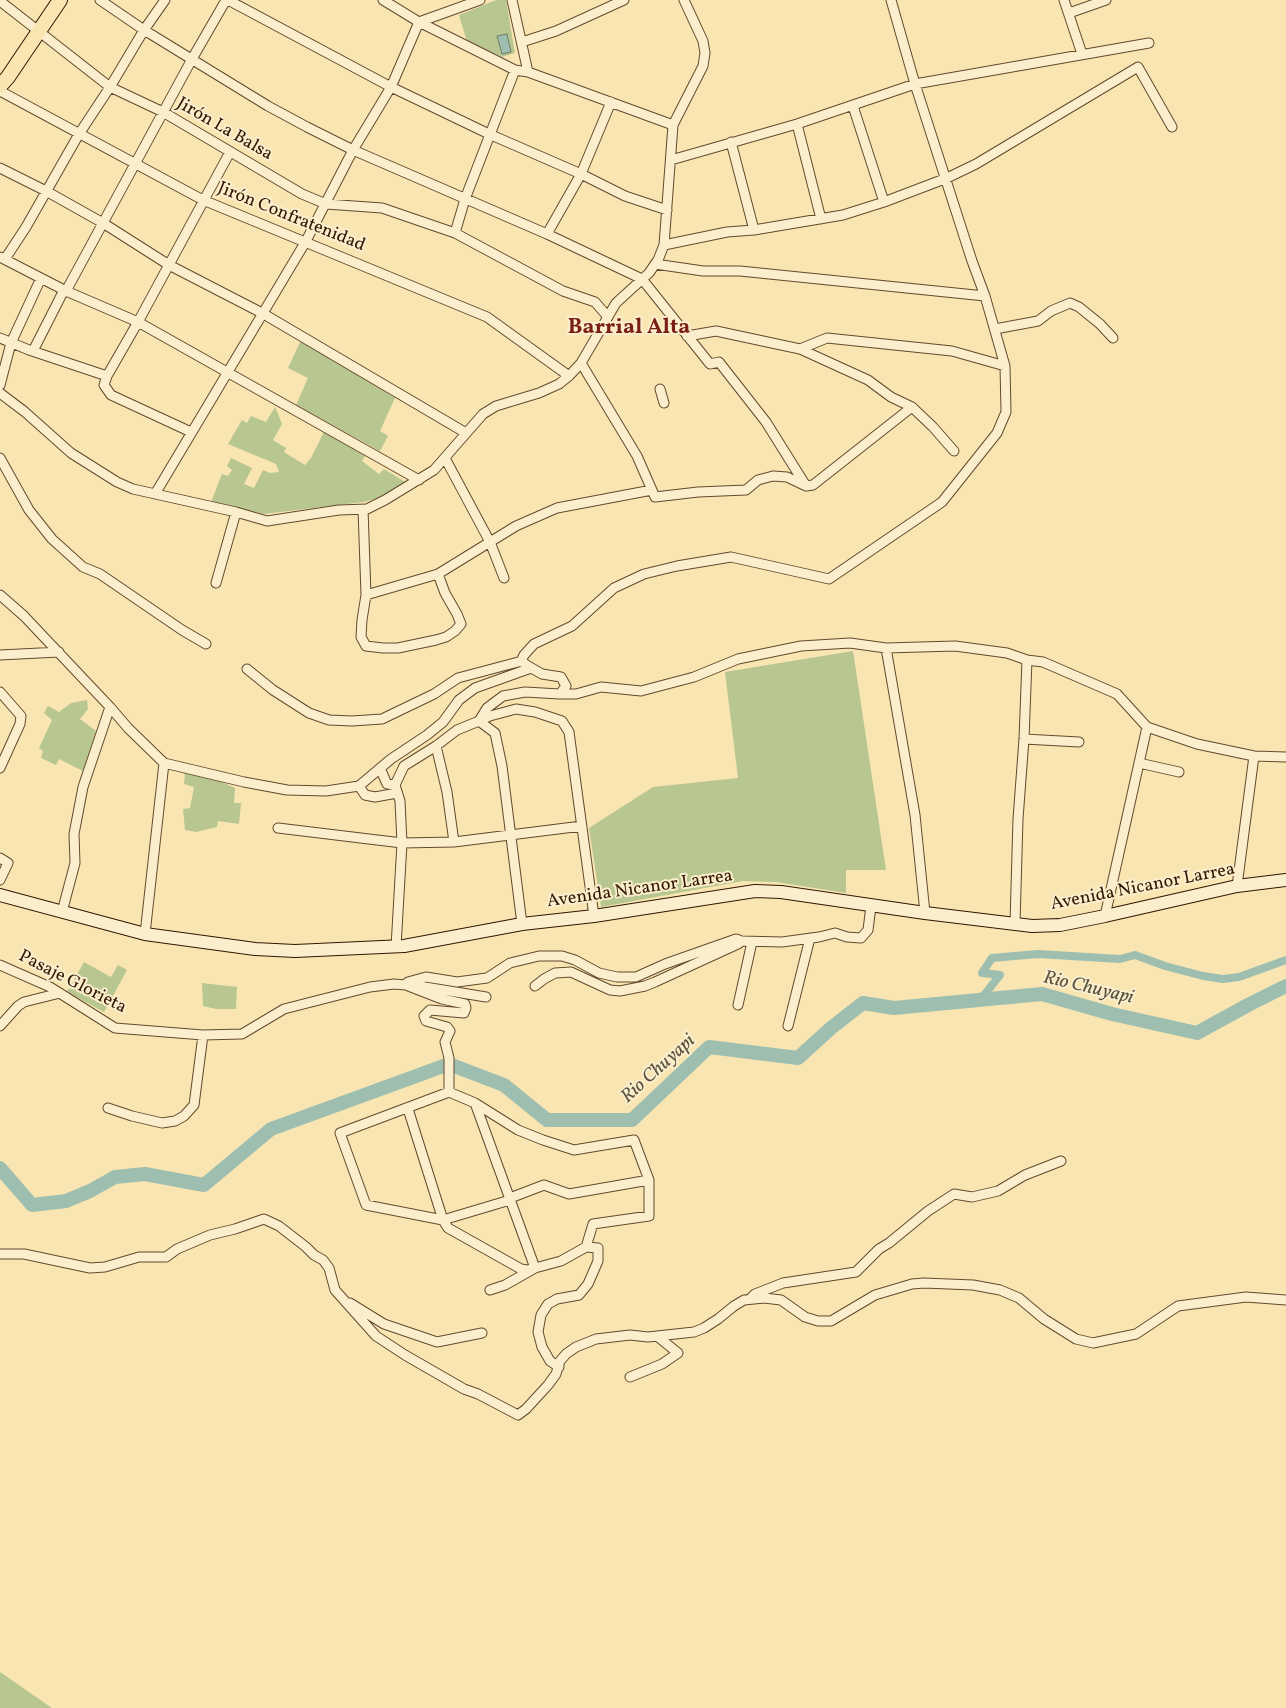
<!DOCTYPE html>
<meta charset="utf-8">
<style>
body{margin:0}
canvas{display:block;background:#f9e5b2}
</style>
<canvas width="1286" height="1708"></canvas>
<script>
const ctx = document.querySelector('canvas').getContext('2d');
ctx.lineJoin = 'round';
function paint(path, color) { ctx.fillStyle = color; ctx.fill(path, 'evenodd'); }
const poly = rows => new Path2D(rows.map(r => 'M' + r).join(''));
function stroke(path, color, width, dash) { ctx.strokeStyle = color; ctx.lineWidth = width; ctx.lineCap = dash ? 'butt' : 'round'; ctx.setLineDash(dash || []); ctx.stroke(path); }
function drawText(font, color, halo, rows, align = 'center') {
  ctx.font = font + ' Vollkorn,serif'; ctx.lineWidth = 4; ctx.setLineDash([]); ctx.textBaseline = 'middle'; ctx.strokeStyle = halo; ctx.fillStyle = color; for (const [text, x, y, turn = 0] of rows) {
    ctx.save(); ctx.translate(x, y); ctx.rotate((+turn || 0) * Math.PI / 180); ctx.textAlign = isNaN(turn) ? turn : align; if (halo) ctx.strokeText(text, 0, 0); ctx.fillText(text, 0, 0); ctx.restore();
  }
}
paint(poly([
 [496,0,506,0,515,53,502,57,467,42,459,15],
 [301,340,395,398,380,431,388,436,380,451,296,405,308,378,288,368],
 [275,407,282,424,273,440,286,448,284,452,305,465,311,458,324,432,365,456,362,461,379,474,384,469,407,483,386,496,364,502,264,514,211,502,222,474,228,476,232,470,227,466,231,458,252,468,244,484,254,488,263,470,270,473,279,472,276,464,228,444,242,420,247,423,251,416,266,422],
 [853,651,886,870,846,870,846,893,776,882,743,881,601,907,589,828,653,787,738,778,725,672],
 [87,700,88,709,80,719,96,731,83,771,59,759,56,765,41,758,43,751,39,748,52,720,44,713,48,706,59,712,71,703],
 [179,769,208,776,235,788,234,803,241,803,239,824,218,821,217,827,196,832,185,830,183,809,190,808,194,787,184,784,185,775],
 [84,962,111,977,118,965,127,970,104,1012,67,992],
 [202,983,237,987,236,1009,216,1009,203,1006],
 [0,1672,52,1708,0,1708]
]), '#b8c690');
const water = poly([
 [507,34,511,52,502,54,497,36,507,34]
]);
paint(water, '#9ebfb0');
stroke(water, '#727b6a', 1);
stroke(poly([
 [981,999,1000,975,982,973,992,958,1038,954,1120,959,1135,955,1165,966,1203,976,1223,979,1239,977,1286,960]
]), '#9ebfb0', 8);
stroke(poly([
 [0,1168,32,1205,66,1201,90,1191,115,1177,145,1174,204,1185,271,1129,449,1064,504,1085,547,1120,632,1120,709,1047,798,1058,831,1028,863,1003,894,1008,1042,994,1112,1014,1197,1033,1248,1005,1286,986]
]), '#9ebfb0', 14);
const minor = poly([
 [100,0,144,30,268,106,307,127,353,150,547,234,642,279,710,364,719,362,766,422,806,486],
 [228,0,391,87,489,134,581,174,625,196,667,210],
 [383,0,419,22,515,70,528,72,673,125],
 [512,0,528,72],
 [1064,0,1082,54],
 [0,1,110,87,163,112,302,194,326,204,382,208,455,233,563,291,595,302,608,317],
 [1069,13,1106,0],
 [522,42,556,31,624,0],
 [0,91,203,200,487,317,569,376],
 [853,106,884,202],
 [797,124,821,219],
 [731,142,754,230],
 [671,160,797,124,915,84,1149,43],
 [0,168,46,191,103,223,169,265,262,313,466,433],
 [455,233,465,199,515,70],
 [547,234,581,174,611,102],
 [664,245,727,232,754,230,843,215,884,202,947,178,976,164,1138,67,1172,127],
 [0,257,66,291,138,322,419,480],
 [5,259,26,227,79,134,110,87,144,30,165,0],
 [655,264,703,271,740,271,985,296],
 [66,291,192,59,226,0],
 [995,329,1038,321,1051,311,1070,303,1079,307,1100,324,1113,338],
 [687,336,716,331,800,349,868,380,891,397,912,407,933,427,954,451],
 [0,338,29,350,107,376],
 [800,349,827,338,952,351,1005,366],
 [33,351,64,290],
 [581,363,637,456,655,497,698,492,746,490,758,480,773,476,787,477,806,486,813,485,912,407],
 [0,385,11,343,41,278],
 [660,389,664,403],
 [0,393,25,412,71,453,117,482,133,489,236,512,267,521,339,510,367,509,385,500,434,470,483,414,496,406,539,393,559,384,569,376,581,363,616,303,649,273,658,260,664,245,673,125,703,66,705,53,703,41,684,0],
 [191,432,111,395,104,385,107,376,138,322,230,152],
 [0,458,29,510,52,539,83,567,100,574,182,630,206,644],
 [445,458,490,542,504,578],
 [155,494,306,241,353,150,391,87,419,22,480,0],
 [363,509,366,595],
 [438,574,445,593,457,614,461,624,455,631,446,637,436,640,398,648,383,648,366,646,361,637,362,620,366,595,438,574,516,526,557,508,652,490],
 [216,583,236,512],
 [0,595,24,616,110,707,128,728,164,763,244,782,287,790,326,791,359,786,391,759,427,735,443,722,459,700,475,688,531,668],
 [886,648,915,815,925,913],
 [0,655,59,652],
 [247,669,273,690,309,713,329,720,352,721,382,719,434,694,458,678,522,661],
 [0,692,21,716,20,724,0,768],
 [560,694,576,694,601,687,641,691,694,677,738,659,801,646,850,643,886,648,955,646,1007,653,1027,660,1043,662,1117,694,1147,727,1197,744,1254,756,1286,757],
 [479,721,487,708,503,696,525,692,560,694,566,686,561,677,542,674,528,666,521,661,524,655,534,644,572,626,614,588,644,574,677,566,731,557,829,579,942,502,997,433,1006,412,1005,366,985,296,972,261,915,84,891,0],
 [479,721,490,716,516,709,535,712,562,721,569,732,594,916],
 [1024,739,1079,742],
 [436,746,447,792,454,842],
 [1139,763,1179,772],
 [380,768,387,784,395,785,400,801,402,843,396,947],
 [395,785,404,766,436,746,457,730,479,721,495,733,502,766,522,924],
 [359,786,365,795,375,797,397,793],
 [278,828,402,843,454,842,582,826],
 [0,858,8,863,0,880],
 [1237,886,1254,756],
 [62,912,75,863,74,834,83,787,110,707],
 [1105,916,1147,727],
 [1015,923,1018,819,1024,739,1027,660],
 [145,934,164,763],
 [0,965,50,987,115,1028,203,1035,242,1034,284,1009,370,987,394,984,406,985,442,999,465,1004,466,1008,464,1013,430,1010,424,1016,426,1021,447,1027,450,1031,445,1042,449,1058,449,1092],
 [406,985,408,982,426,977,457,982,487,978,510,963,539,956,562,956,575,960,599,973,617,977,636,977,665,964,736,939,739,940],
 [419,986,486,997],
 [535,986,544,979,555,973,571,972,610,990,620,991,645,986,655,982,738,944,742,941,782,942,819,937,835,933,847,937,861,938,868,930,871,906],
 [738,1005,752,942],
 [0,1026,18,1006,24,1002,60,993],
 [788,1026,810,938],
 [475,1103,518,1130,543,1140,574,1150,634,1140,649,1180],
 [108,1108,132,1116,162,1123,175,1121,184,1116,194,1105,203,1035],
 [408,1109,443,1220,510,1200],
 [510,1198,544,1185,569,1194,649,1180,649,1216,593,1224,586,1247],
 [0,1254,24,1254,90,1268,105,1267,139,1257,166,1257,177,1249,210,1235,235,1229,264,1219,279,1226,306,1247,314,1255,323,1260,329,1268,335,1290,376,1336,405,1355,464,1389,478,1394,518,1415,526,1409,548,1385,556,1374,560,1361,566,1354,576,1347,596,1339,630,1335,648,1337,694,1332,704,1328,718,1319,734,1306,744,1300,764,1298,781,1300,805,1317,818,1321,831,1321,875,1295,912,1284,924,1283,973,1285,1000,1290,1019,1298,1044,1319,1076,1339,1093,1343,1136,1334,1178,1306,1246,1297,1286,1300],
 [490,1290,505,1285,535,1268,475,1103,449,1092,340,1133,366,1205,443,1220,448,1228,521,1269,527,1270,535,1268,561,1261,586,1247,598,1248,598,1261,588,1284,579,1295,557,1299,548,1304,541,1315,538,1332,542,1347,550,1361,559,1367],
 [750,1299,755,1294,783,1283,856,1272,879,1249,889,1243,928,1211,954,1194,972,1197,998,1191,1025,1175,1061,1161],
 [350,1303,384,1324,437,1342,482,1333],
 [630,1377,662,1364,678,1353,657,1336]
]);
const secondary = poly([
 [0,895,145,934,255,949,295,951,404,946,522,924,594,916,755,891,781,892,925,913,1032,926,1060,925,1105,916,1237,886,1286,880]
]);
const primary = poly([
 [0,86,8,77,60,0]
]);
stroke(minor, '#634a2c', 11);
stroke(secondary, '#311600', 14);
stroke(primary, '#311600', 16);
stroke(minor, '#fbeecd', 9);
stroke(secondary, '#fbeecd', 12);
stroke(primary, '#f9e5b2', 14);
drawText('18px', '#311600', '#fbeecd', [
 ["Jirón La Balsa",224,130,30],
 ["Jirón Confratenidad",291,218,22],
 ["Avenida Nicanor Larrea",1143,888,-11],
 ["Avenida Nicanor Larrea",640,890,-8],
 ["Pasaje Glorieta",72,983,27]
]);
drawText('italic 19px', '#57513e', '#fbeecd', [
 ["Rio Chuyapi",1088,989,13],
 ["Rio Chuyapi",659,1070,-42]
]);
drawText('bold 22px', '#7a1f14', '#fbeecd', [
 ["Barrial Alta",629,329]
]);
</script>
